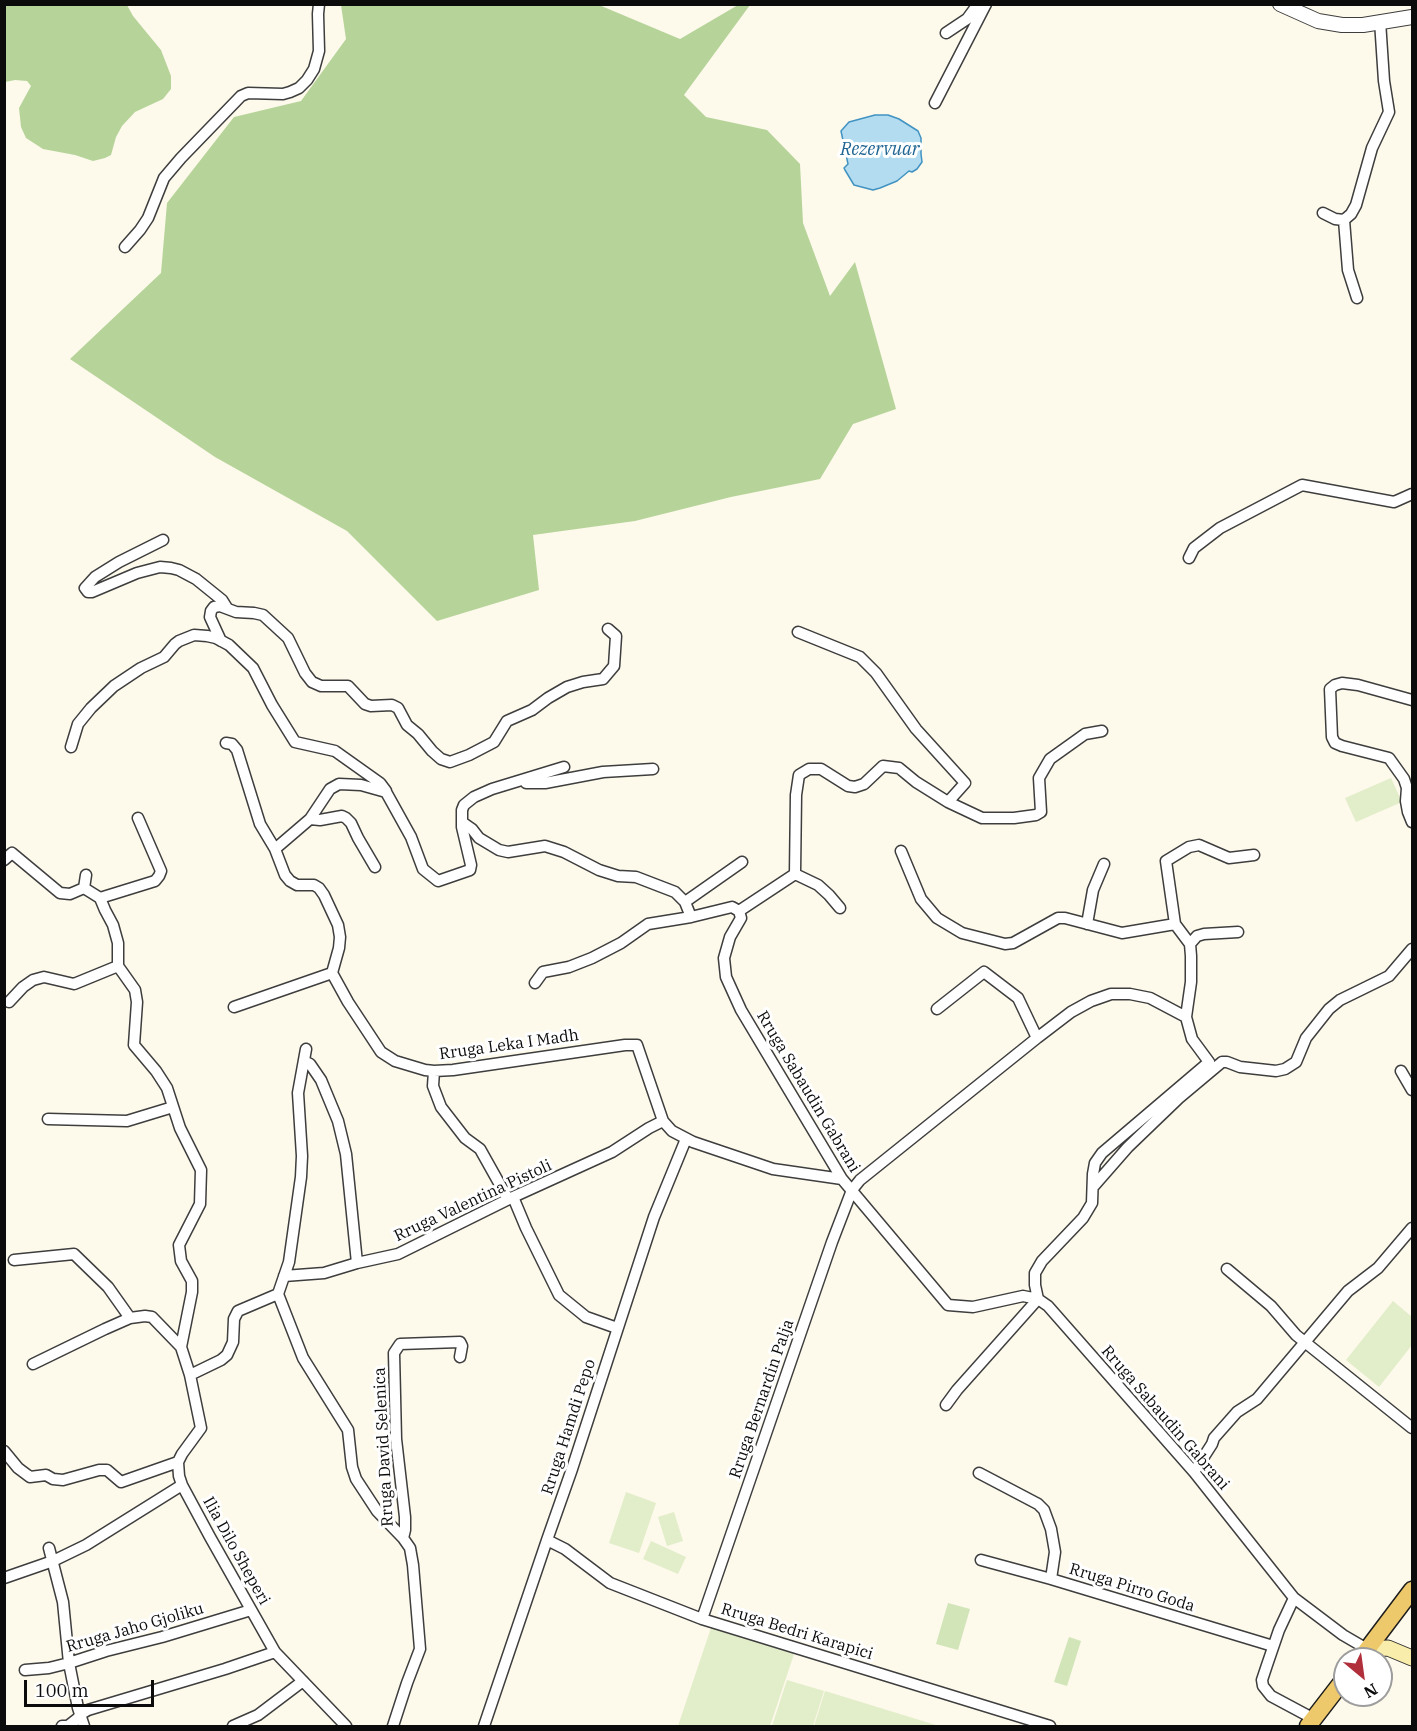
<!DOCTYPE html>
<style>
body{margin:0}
#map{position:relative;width:1417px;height:1731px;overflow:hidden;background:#fdf9eb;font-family:"IBM Plex Serif",serif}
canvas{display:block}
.frame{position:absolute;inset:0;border:6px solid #0b0b0b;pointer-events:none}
.north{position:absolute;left:1333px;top:1647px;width:60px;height:60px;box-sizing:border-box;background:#fff;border:2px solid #9d9d9d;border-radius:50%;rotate:151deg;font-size:16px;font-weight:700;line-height:24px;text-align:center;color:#0b0b0b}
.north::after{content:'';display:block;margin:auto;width:21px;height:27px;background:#b02f3a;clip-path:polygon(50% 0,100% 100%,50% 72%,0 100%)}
.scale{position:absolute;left:24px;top:1680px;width:130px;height:27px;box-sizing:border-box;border:3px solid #0b0b0b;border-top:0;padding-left:8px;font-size:18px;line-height:21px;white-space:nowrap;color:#0b0b0b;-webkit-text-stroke:4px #fff;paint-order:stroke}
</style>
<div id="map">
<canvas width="1417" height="1731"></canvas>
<div class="frame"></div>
<div class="north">N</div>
<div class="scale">100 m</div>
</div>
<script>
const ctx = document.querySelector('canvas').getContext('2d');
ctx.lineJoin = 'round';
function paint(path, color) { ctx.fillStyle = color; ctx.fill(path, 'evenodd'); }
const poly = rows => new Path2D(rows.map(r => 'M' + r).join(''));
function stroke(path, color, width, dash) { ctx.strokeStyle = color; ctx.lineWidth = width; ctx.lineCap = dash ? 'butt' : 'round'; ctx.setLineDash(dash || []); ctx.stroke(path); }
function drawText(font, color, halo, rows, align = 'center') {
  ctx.font = font + ' "IBM Plex Serif",serif'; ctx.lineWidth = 6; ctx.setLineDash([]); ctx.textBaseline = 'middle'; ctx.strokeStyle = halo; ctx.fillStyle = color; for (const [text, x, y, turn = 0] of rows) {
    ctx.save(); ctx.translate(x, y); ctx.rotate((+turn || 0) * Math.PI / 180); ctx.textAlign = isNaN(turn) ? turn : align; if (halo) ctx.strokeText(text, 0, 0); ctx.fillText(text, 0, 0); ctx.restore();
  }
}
paint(poly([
 [948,1603,970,1609,958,1650,936,1644],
 [1069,1637,1081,1641,1067,1686,1054,1682]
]), '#d1e5b8');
paint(poly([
 [4,5,127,5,133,16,161,50,171,76,171,89,163,99,135,112,122,126,116,137,111,155,105,158,93,161,75,155,43,149,26,138,21,127,19,108,31,86,27,81,15,80,5,82],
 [341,5,599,5,680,39,738,5,750,5,684,95,706,117,767,130,800,164,803,223,830,296,855,262,896,409,853,424,820,479,731,497,635,521,533,535,539,590,437,621,347,531,215,457,70,359,161,273,167,203,234,117,301,101,346,39]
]), '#b6d499');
paint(poly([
 [1391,778,1402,802,1356,822,1345,798],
 [1393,1301,1412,1317,1412,1345,1379,1387,1346,1360],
 [626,1492,656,1503,639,1553,609,1543],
 [674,1512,683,1541,667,1546,658,1517],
 [651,1541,686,1557,678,1574,643,1559],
 [711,1628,794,1654,770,1726,678,1726],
 [787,1680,824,1691,813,1726,772,1726],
 [825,1691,939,1726,814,1726]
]), '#e2edc9');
const water = poly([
 [875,115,888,115,899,119,918,131,921,138,921,154,922,162,917,169,912,172,909,171,897,181,880,188,873,190,854,185,845,170,844,168,848,164,841,131,849,122,875,115]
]);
paint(water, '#b4dcf1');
stroke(water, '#4193c2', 1.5);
const minor = poly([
 [946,33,967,19,978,4],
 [935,103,986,4],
 [1323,213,1335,219,1344,220],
 [1344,220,1351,214,1356,205,1372,148,1389,112,1384,81,1380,21],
 [1344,220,1348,270,1357,298],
 [125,247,140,230,148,218,164,178,181,158,241,96,248,93,283,94,290,92,299,88,307,80,314,69,319,51,318,14,319,4],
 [163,540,119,562,95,577,85,588,88,592,92,592,137,573,160,567,171,568,179,570,196,579,222,600,227,608],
 [1189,558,1194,548,1220,528,1302,485,1394,502,1412,494],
 [798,632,860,657,876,673,916,729,965,783,948,802],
 [221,641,210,617,211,611,214,607,220,606,236,612,254,613,263,615,288,638,305,673,312,682,321,686,348,686,365,704,371,706,392,705,398,708,407,725,418,734,432,751,441,759,450,762,469,755,494,742,507,721,532,710,548,698,567,687,583,682,603,679,614,666,616,636,608,629],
 [1412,700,1358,685,1342,683,1335,685,1330,689,1332,737,1335,743,1342,746,1389,758,1404,779,1407,788,1406,801,1408,812,1412,822],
 [226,743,232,744,237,750,260,824,275,849,285,875,290,881,297,885,314,885,319,888,324,895,338,925,340,937,339,948,332,973,348,1002,381,1052,395,1061,425,1070,434,1071,453,1070,625,1045,637,1045,663,1121,672,1131,693,1142,773,1169,842,1179],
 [71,747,78,724,91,708,114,686,141,668,164,657,175,644,179,641,194,635,207,636,216,638,229,645,253,668,272,705,295,742,335,751,380,783,386,791],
 [526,783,545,783,603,772,653,769],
 [310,819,320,820,342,816,346,818,351,823,358,838,375,867],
 [462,822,472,829,479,838,499,850,508,852,545,846,564,852,599,870,618,876,636,877,675,892,685,902,691,917],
 [275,849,310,819,330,789,339,784,361,785,386,792,411,837,423,869,438,881,470,870,471,865,462,827,462,810,464,805,474,797,492,789,564,767],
 [901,851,921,899,937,918,962,933,1005,944,1013,943,1058,918,1065,918,1122,933,1175,924],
 [4,860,12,853,60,893,70,894,84,888],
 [795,874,796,795,799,775,809,769,821,769,848,786,855,787,864,784,883,766,899,768,916,782,948,802,982,818,1014,818,1036,815,1041,812,1039,778,1050,759,1085,734,1102,731],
 [795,874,818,885,829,895,840,908],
 [86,875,84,888,100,898,105,910,113,925,118,943,118,966,135,990,137,1002,134,1045,156,1071,167,1088,180,1128,201,1170,200,1204,179,1245,181,1261,192,1281,192,1292,181,1347,190,1375,201,1428,182,1454,178,1462,179,1476,182,1485,210,1537,275,1652,346,1726],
 [100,898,155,881,159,876,161,871,138,818],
 [685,902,742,862],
 [739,911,741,918,730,937,724,958,726,977,741,1010,842,1179,948,1305,973,1307,1023,1296,1038,1299,1048,1306,1194,1472,1294,1598,1343,1635,1367,1649],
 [739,911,795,874],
 [1087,924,1093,890,1104,864],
 [1190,944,1197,936,1204,934,1238,932],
 [535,983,543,972,569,967,592,958,621,943,648,924,691,917,732,907,739,911],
 [9,1002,23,987,33,980,44,977,74,984,118,966],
 [234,1007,332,973],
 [937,1009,984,972,1018,998,1037,1038],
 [304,1061,310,1064,321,1080,338,1121,346,1154,357,1263],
 [434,1071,433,1086,441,1107,465,1138,480,1149,508,1199],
 [1401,1071,1412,1090],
 [48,1119,127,1121,173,1107],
 [1093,1187,1128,1147,1179,1098,1222,1062,1227,1062,1240,1067,1276,1071,1285,1069,1296,1062,1306,1038,1329,1009,1340,1000,1389,976,1412,949],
 [513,1197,526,1228,559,1295,586,1317,617,1328],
 [14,1260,74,1254,108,1287,130,1318],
 [1227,1269,1271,1306,1296,1335,1412,1428],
 [284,1276,324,1273,357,1263,398,1254,513,1197,612,1152,649,1128,663,1121],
 [278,1294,303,1358,348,1430,352,1467,356,1479,377,1511,403,1538,410,1548,413,1565,420,1649,407,1683,393,1726],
 [278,1294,289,1262,301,1177,302,1156,298,1093,306,1049],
 [33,1364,105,1329,130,1318,145,1316,152,1317,181,1347],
 [190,1375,221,1360,227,1355,233,1342,234,1319,238,1311,278,1294],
 [946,1405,957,1390,1038,1299,1035,1285,1035,1273,1042,1261,1083,1218,1092,1203,1093,1174,1095,1163,1102,1153,1209,1062,1192,1039,1186,1017,1191,982,1191,956,1190,944,1175,924,1166,861,1189,847,1199,845,1229,858,1254,855],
 [4,1451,18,1468,30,1477,46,1475,53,1479,63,1480,99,1470,107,1470,121,1482,178,1462],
 [1194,1472,1212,1444,1214,1438,1237,1412,1257,1399,1348,1291,1378,1268,1412,1228],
 [979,1473,1038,1504,1044,1510,1051,1529,1055,1552,1051,1579],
 [403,1538,405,1530,405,1517,396,1439,394,1353,400,1344,460,1342,462,1346,460,1357],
 [547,1540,565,1549,610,1583,702,1619,1050,1726],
 [49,1548,63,1602,69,1663,78,1708,84,1726],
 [981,1560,1051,1579,1273,1646],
 [4,1578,53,1561,86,1545,182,1485],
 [1294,1598,1279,1630,1267,1665,1262,1680,1263,1686,1271,1696,1314,1719],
 [702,1619,832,1242,852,1190,860,1180,1037,1038,1071,1012,1091,1001,1111,994,1130,994,1150,998,1186,1017],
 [25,1670,49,1668,69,1663,106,1651,162,1637,251,1610],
 [62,1726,68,1726,77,1719,81,1714,88,1710,225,1669,275,1652],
 [233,1726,258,1715,303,1681],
 [484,1726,547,1540,572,1469,654,1217,686,1139]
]);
const tertiary = poly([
 [1280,4,1318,21,1342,25,1363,25,1412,17]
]);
const secondary = poly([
 [1367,1649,1388,1648,1412,1658]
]);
const primary = poly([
 [1360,1659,1412,1590],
 [1308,1726,1345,1678]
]);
stroke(minor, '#3e3e3e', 13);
stroke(tertiary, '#3e3e3e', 16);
stroke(secondary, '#2d2d2d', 17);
stroke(primary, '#1c1c1c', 19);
stroke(minor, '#fff', 10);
stroke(tertiary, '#fff', 14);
stroke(secondary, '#f8edab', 15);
stroke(primary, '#eec96b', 16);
drawText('16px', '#0b0b0b', '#fff', [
 ["Rruga Leka I Madh",509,1045,-8],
 ["Rruga Sabaudin Gabrani",808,1092,59],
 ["Rruga Valentina Pistoli",473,1201,-25],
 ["Rruga Bernardin Palja",762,1399,-71],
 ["Rruga Sabaudin Gabrani",1165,1418,49],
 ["Rruga Hamdi Pepo",569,1427,-72],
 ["Rruga David Selenica",384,1447,-93],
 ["Ilia Dilo Sheperi",236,1551,61],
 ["Rruga Pirro Goda",1132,1588,17],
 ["Rruga Jaho Gjoliku",135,1628,-16],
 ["Rruga Bedri Karapici",797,1632,17]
]);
drawText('italic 18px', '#1f6492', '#fff', [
 ["Rezervuar",880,150]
]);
</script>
